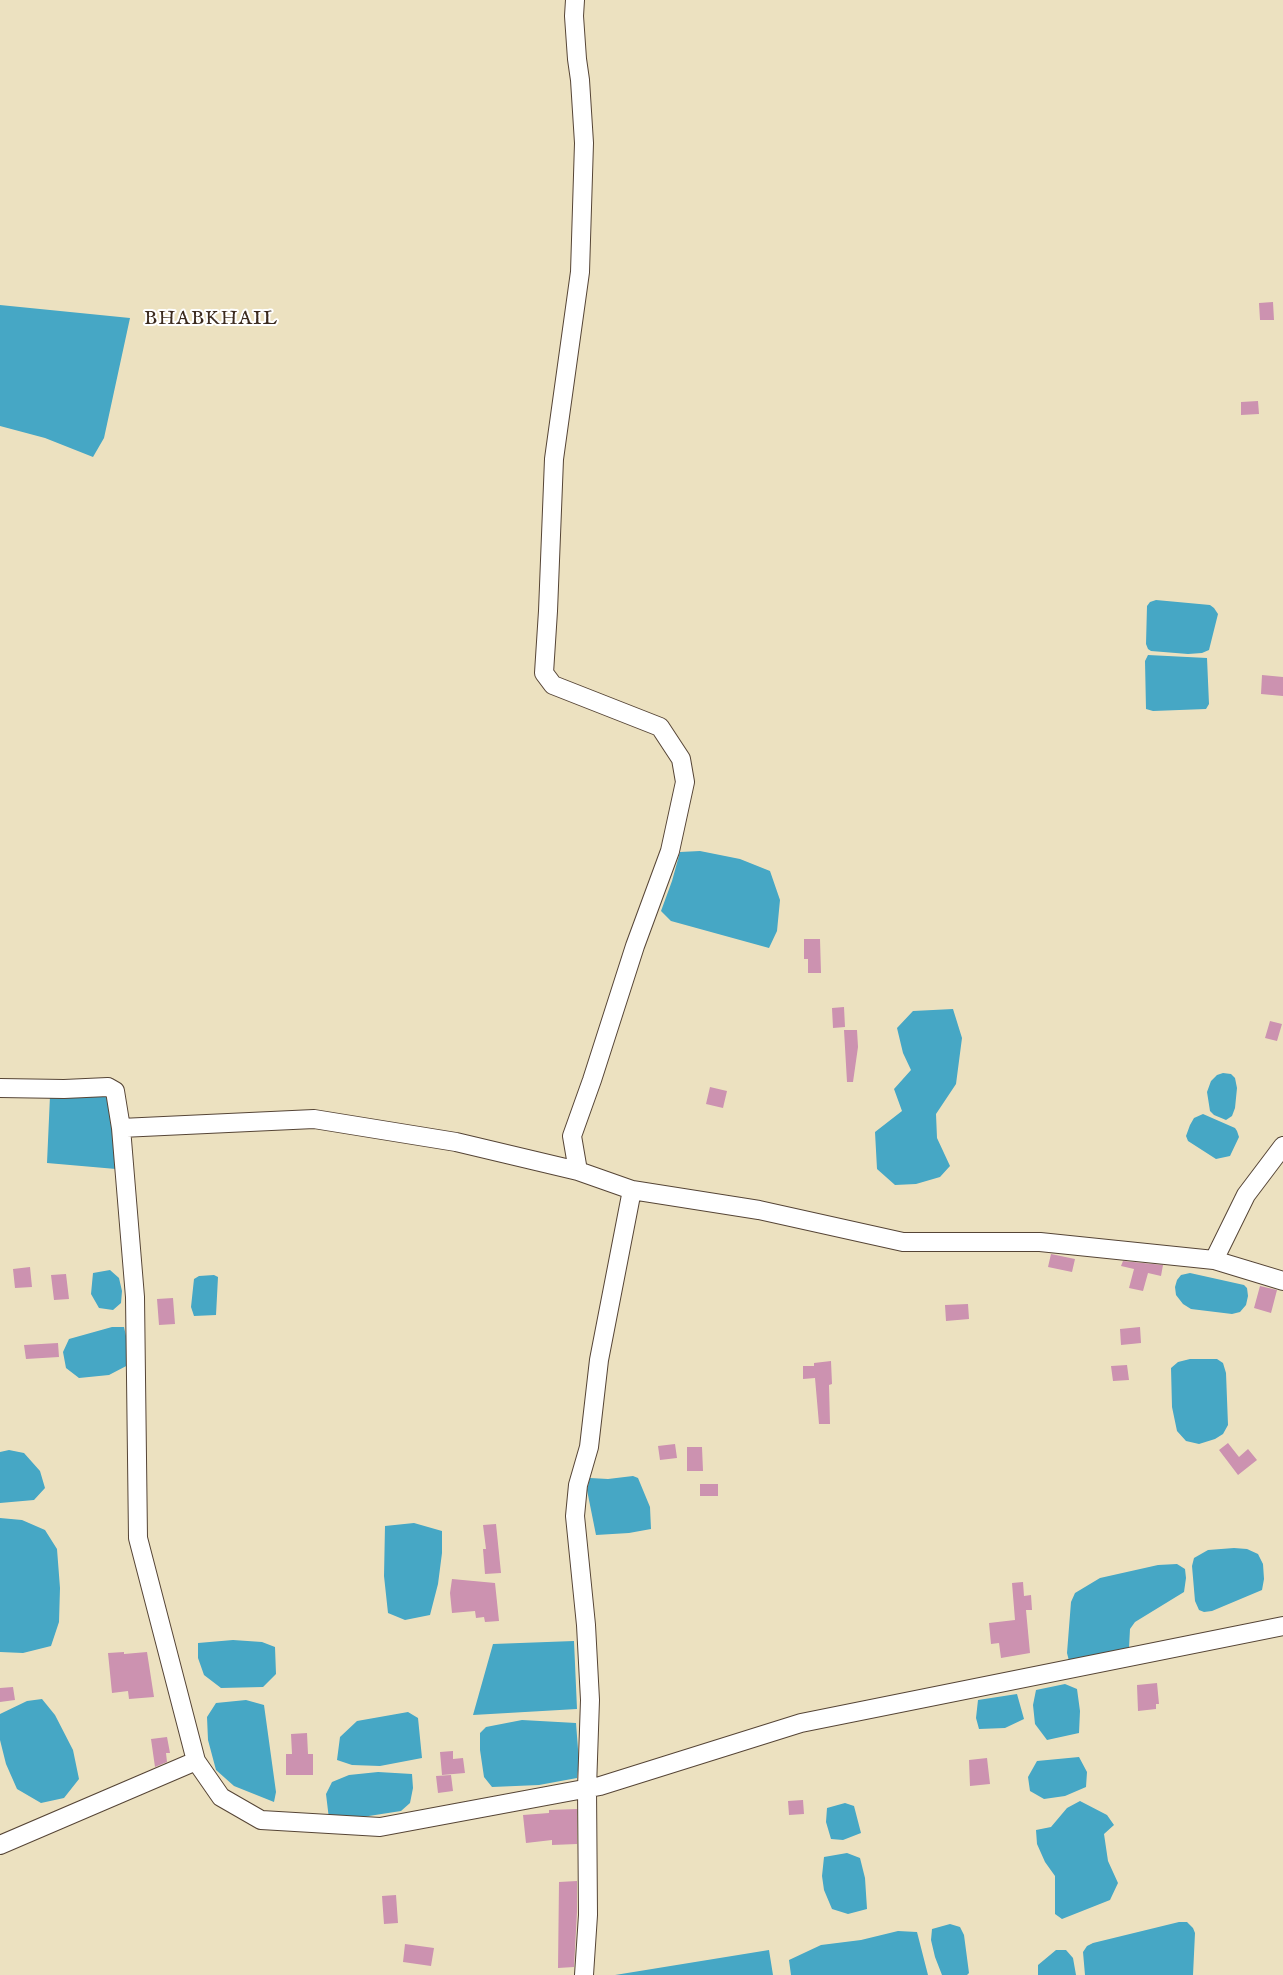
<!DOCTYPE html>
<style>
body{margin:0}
canvas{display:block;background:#ece1c0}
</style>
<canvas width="1283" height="1975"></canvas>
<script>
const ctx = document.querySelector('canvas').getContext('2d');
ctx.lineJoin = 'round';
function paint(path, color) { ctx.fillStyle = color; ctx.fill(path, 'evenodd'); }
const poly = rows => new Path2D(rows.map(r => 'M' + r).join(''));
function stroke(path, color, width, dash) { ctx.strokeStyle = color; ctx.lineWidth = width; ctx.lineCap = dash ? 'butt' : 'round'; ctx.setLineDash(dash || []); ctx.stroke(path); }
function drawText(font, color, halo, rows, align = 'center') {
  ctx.font = font + ' "IM FELL English",serif'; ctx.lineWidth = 4; ctx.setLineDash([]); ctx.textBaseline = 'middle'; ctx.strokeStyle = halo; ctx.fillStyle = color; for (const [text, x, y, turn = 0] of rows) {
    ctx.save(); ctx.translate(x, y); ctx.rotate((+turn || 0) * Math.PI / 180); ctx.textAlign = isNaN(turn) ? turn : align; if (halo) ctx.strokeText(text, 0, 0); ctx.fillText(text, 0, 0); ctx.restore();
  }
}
paint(poly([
 [0,305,130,318,104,438,93,457,45,438,0,426],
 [1156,600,1210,605,1214,608,1218,614,1209,650,1202,653,1188,654,1151,651,1148,649,1146,644,1147,606,1150,602],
 [1148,655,1207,658,1209,704,1206,709,1153,711,1146,709,1145,661],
 [700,851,740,859,770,871,780,900,777,931,769,948,671,921,661,911,672,881,680,852],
 [953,1009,962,1038,956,1084,936,1114,937,1138,950,1166,940,1177,916,1184,895,1185,877,1169,875,1132,902,1111,894,1089,911,1070,903,1053,897,1028,913,1011],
 [1223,1073,1231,1074,1235,1078,1237,1088,1235,1108,1232,1116,1226,1120,1214,1115,1210,1111,1207,1092,1211,1081,1217,1075],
 [111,1092,116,1169,47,1163,50,1096],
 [1203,1114,1235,1128,1237,1131,1239,1137,1230,1156,1216,1159,1188,1141,1186,1136,1190,1125,1194,1118],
 [110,1270,119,1278,122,1291,121,1303,113,1310,99,1308,91,1294,93,1273],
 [1190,1273,1244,1285,1247,1288,1248,1296,1246,1305,1240,1312,1232,1314,1191,1309,1183,1304,1176,1295,1175,1287,1177,1280,1181,1275],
 [214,1275,218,1277,216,1315,194,1316,191,1307,194,1279,199,1276],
 [112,1327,124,1327,132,1363,109,1375,79,1378,66,1368,63,1352,69,1339],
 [1190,1359,1217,1359,1223,1363,1226,1373,1228,1425,1223,1434,1215,1439,1199,1444,1186,1441,1177,1431,1172,1407,1171,1368,1178,1362],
 [9,1450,24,1453,40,1471,45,1488,34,1500,0,1503,0,1452],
 [633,1476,638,1478,650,1507,651,1529,629,1533,596,1535,587,1490,590,1478,608,1479],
 [0,1518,22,1520,45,1530,57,1549,60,1588,59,1622,51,1646,23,1653,0,1652],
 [414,1523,442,1531,442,1553,438,1584,430,1615,405,1620,388,1613,384,1576,385,1526],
 [1234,1548,1247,1549,1258,1554,1263,1564,1264,1579,1262,1590,1212,1611,1204,1612,1199,1610,1195,1601,1192,1566,1194,1558,1208,1550],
 [1177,1564,1185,1569,1186,1578,1184,1592,1135,1622,1130,1629,1129,1648,1069,1661,1067,1653,1071,1602,1075,1593,1100,1578,1158,1565],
 [233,1640,262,1642,275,1647,276,1674,263,1687,221,1688,204,1675,198,1658,198,1643],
 [574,1641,577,1709,473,1715,493,1644],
 [1065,1684,1077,1689,1080,1711,1079,1733,1047,1740,1035,1724,1033,1705,1036,1690],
 [1017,1694,1024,1719,1005,1728,979,1729,976,1718,978,1700],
 [42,1699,55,1715,73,1750,79,1779,64,1798,41,1803,17,1789,6,1764,0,1740,0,1714,27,1701],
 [246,1700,264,1705,276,1792,274,1802,234,1786,216,1770,208,1740,207,1717,216,1703],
 [408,1712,418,1718,422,1758,380,1766,352,1765,337,1760,340,1737,357,1721],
 [522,1720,576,1723,579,1762,577,1778,539,1785,492,1787,484,1777,480,1750,480,1733,486,1727],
 [1079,1757,1087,1772,1086,1787,1065,1796,1044,1799,1030,1791,1028,1777,1037,1761],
 [378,1772,412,1774,413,1788,410,1803,401,1811,343,1820,329,1819,326,1794,332,1782,349,1775],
 [1080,1801,1107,1815,1114,1825,1104,1834,1108,1861,1118,1883,1110,1900,1062,1919,1055,1914,1055,1876,1045,1862,1037,1844,1036,1830,1051,1827,1067,1808],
 [845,1803,854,1806,861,1833,843,1840,831,1839,826,1822,827,1808],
 [847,1853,860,1858,865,1878,867,1909,848,1914,832,1909,824,1890,822,1876,824,1857],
 [1179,1922,1187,1922,1193,1928,1195,1933,1193,1975,1085,1975,1083,1952,1087,1946,1093,1943],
 [950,1924,960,1927,964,1935,969,1973,967,1975,942,1975,935,1957,931,1940,932,1929],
 [898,1931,917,1932,928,1975,791,1975,789,1960,821,1945,861,1940],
 [769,1950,773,1975,615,1975],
 [1056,1950,1066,1950,1073,1958,1076,1975,1038,1975,1038,1965]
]), '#46a7c5');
paint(poly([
 [1273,302,1274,320,1260,320,1259,303],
 [1258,401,1259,414,1241,415,1241,402],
 [1262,675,1283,677,1283,696,1261,694],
 [804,939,820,939,821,973,808,973,808,959,804,959],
 [844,1007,845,1027,833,1028,832,1008],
 [1270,1021,1282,1024,1277,1041,1265,1038],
 [844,1030,857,1030,858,1047,853,1082,847,1082],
 [710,1087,727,1091,723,1108,706,1104],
 [1051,1254,1075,1259,1072,1272,1048,1267],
 [1123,1261,1163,1265,1161,1276,1148,1273,1143,1291,1129,1288,1134,1269,1121,1266],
 [30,1267,32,1287,15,1288,13,1269],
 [66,1274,69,1299,54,1300,51,1275],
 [1260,1286,1277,1290,1271,1313,1254,1308],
 [173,1298,175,1324,159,1325,157,1299],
 [968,1304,969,1319,946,1321,945,1305],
 [1140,1327,1141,1343,1121,1345,1120,1329],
 [58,1343,59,1357,26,1359,24,1345],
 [831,1361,832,1384,829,1385,830,1424,819,1424,815,1378,803,1379,803,1366,814,1366,814,1363],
 [1127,1365,1129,1380,1113,1381,1111,1366],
 [1228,1443,1239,1457,1248,1449,1257,1460,1238,1475,1219,1450],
 [675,1444,677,1458,660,1460,658,1446],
 [687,1447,702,1447,703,1471,687,1471],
 [700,1484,718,1484,718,1496,700,1496],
 [496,1524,501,1573,485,1574,483,1549,486,1549,483,1525],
 [452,1579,495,1583,499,1621,485,1622,484,1617,476,1618,475,1611,452,1613,450,1593],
 [1023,1582,1024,1596,1031,1595,1032,1610,1026,1610,1030,1653,1001,1658,999,1643,991,1644,989,1623,1015,1620,1012,1583],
 [124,1652,124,1654,147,1652,154,1697,129,1699,128,1691,112,1693,108,1653],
 [1157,1683,1159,1704,1156,1704,1156,1709,1138,1711,1137,1685],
 [13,1687,15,1700,0,1702,0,1688],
 [307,1733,308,1754,313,1754,313,1775,286,1775,286,1754,292,1754,291,1734],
 [167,1737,170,1753,166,1753,167,1762,155,1767,151,1739],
 [453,1751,453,1759,463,1758,465,1773,442,1775,440,1752],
 [987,1758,990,1784,970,1786,969,1760],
 [451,1775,453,1791,438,1793,436,1776],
 [803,1800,804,1814,789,1815,788,1801],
 [577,1809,577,1844,552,1845,552,1840,526,1843,523,1815,549,1813,549,1810],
 [577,1881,577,1912,574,1967,558,1968,559,1882],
 [396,1895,398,1923,384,1924,382,1896],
 [405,1944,434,1948,431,1966,403,1962]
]), '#cc92b0');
const street = poly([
 [575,0,574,16,577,59,580,80,584,143,580,272,554,459,548,611,544,673,553,685,660,727,681,759,685,782,670,851,635,946,592,1080,572,1136,578,1171,632,1190,599,1360,589,1447,578,1485,575,1516,586,1625,590,1700,587,1788,588,1915,584,1975],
 [0,1088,64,1089,108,1087,115,1091,121,1128],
 [632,1190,759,1210,903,1242,1040,1242,1214,1260,1283,1281],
 [1214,1260,1246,1195,1283,1146],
 [196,1761,138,1538,135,1297,121,1128,314,1119,456,1142,578,1171],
 [0,1845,196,1761,221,1797,261,1820,380,1827,600,1786,801,1723,1283,1626]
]);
stroke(street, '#564536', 20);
stroke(street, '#fff', 18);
ctx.letterSpacing = '1px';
drawText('20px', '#3b2a1e', '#fff', [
 ["BHABKHAIL",211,320]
]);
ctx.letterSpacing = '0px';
</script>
